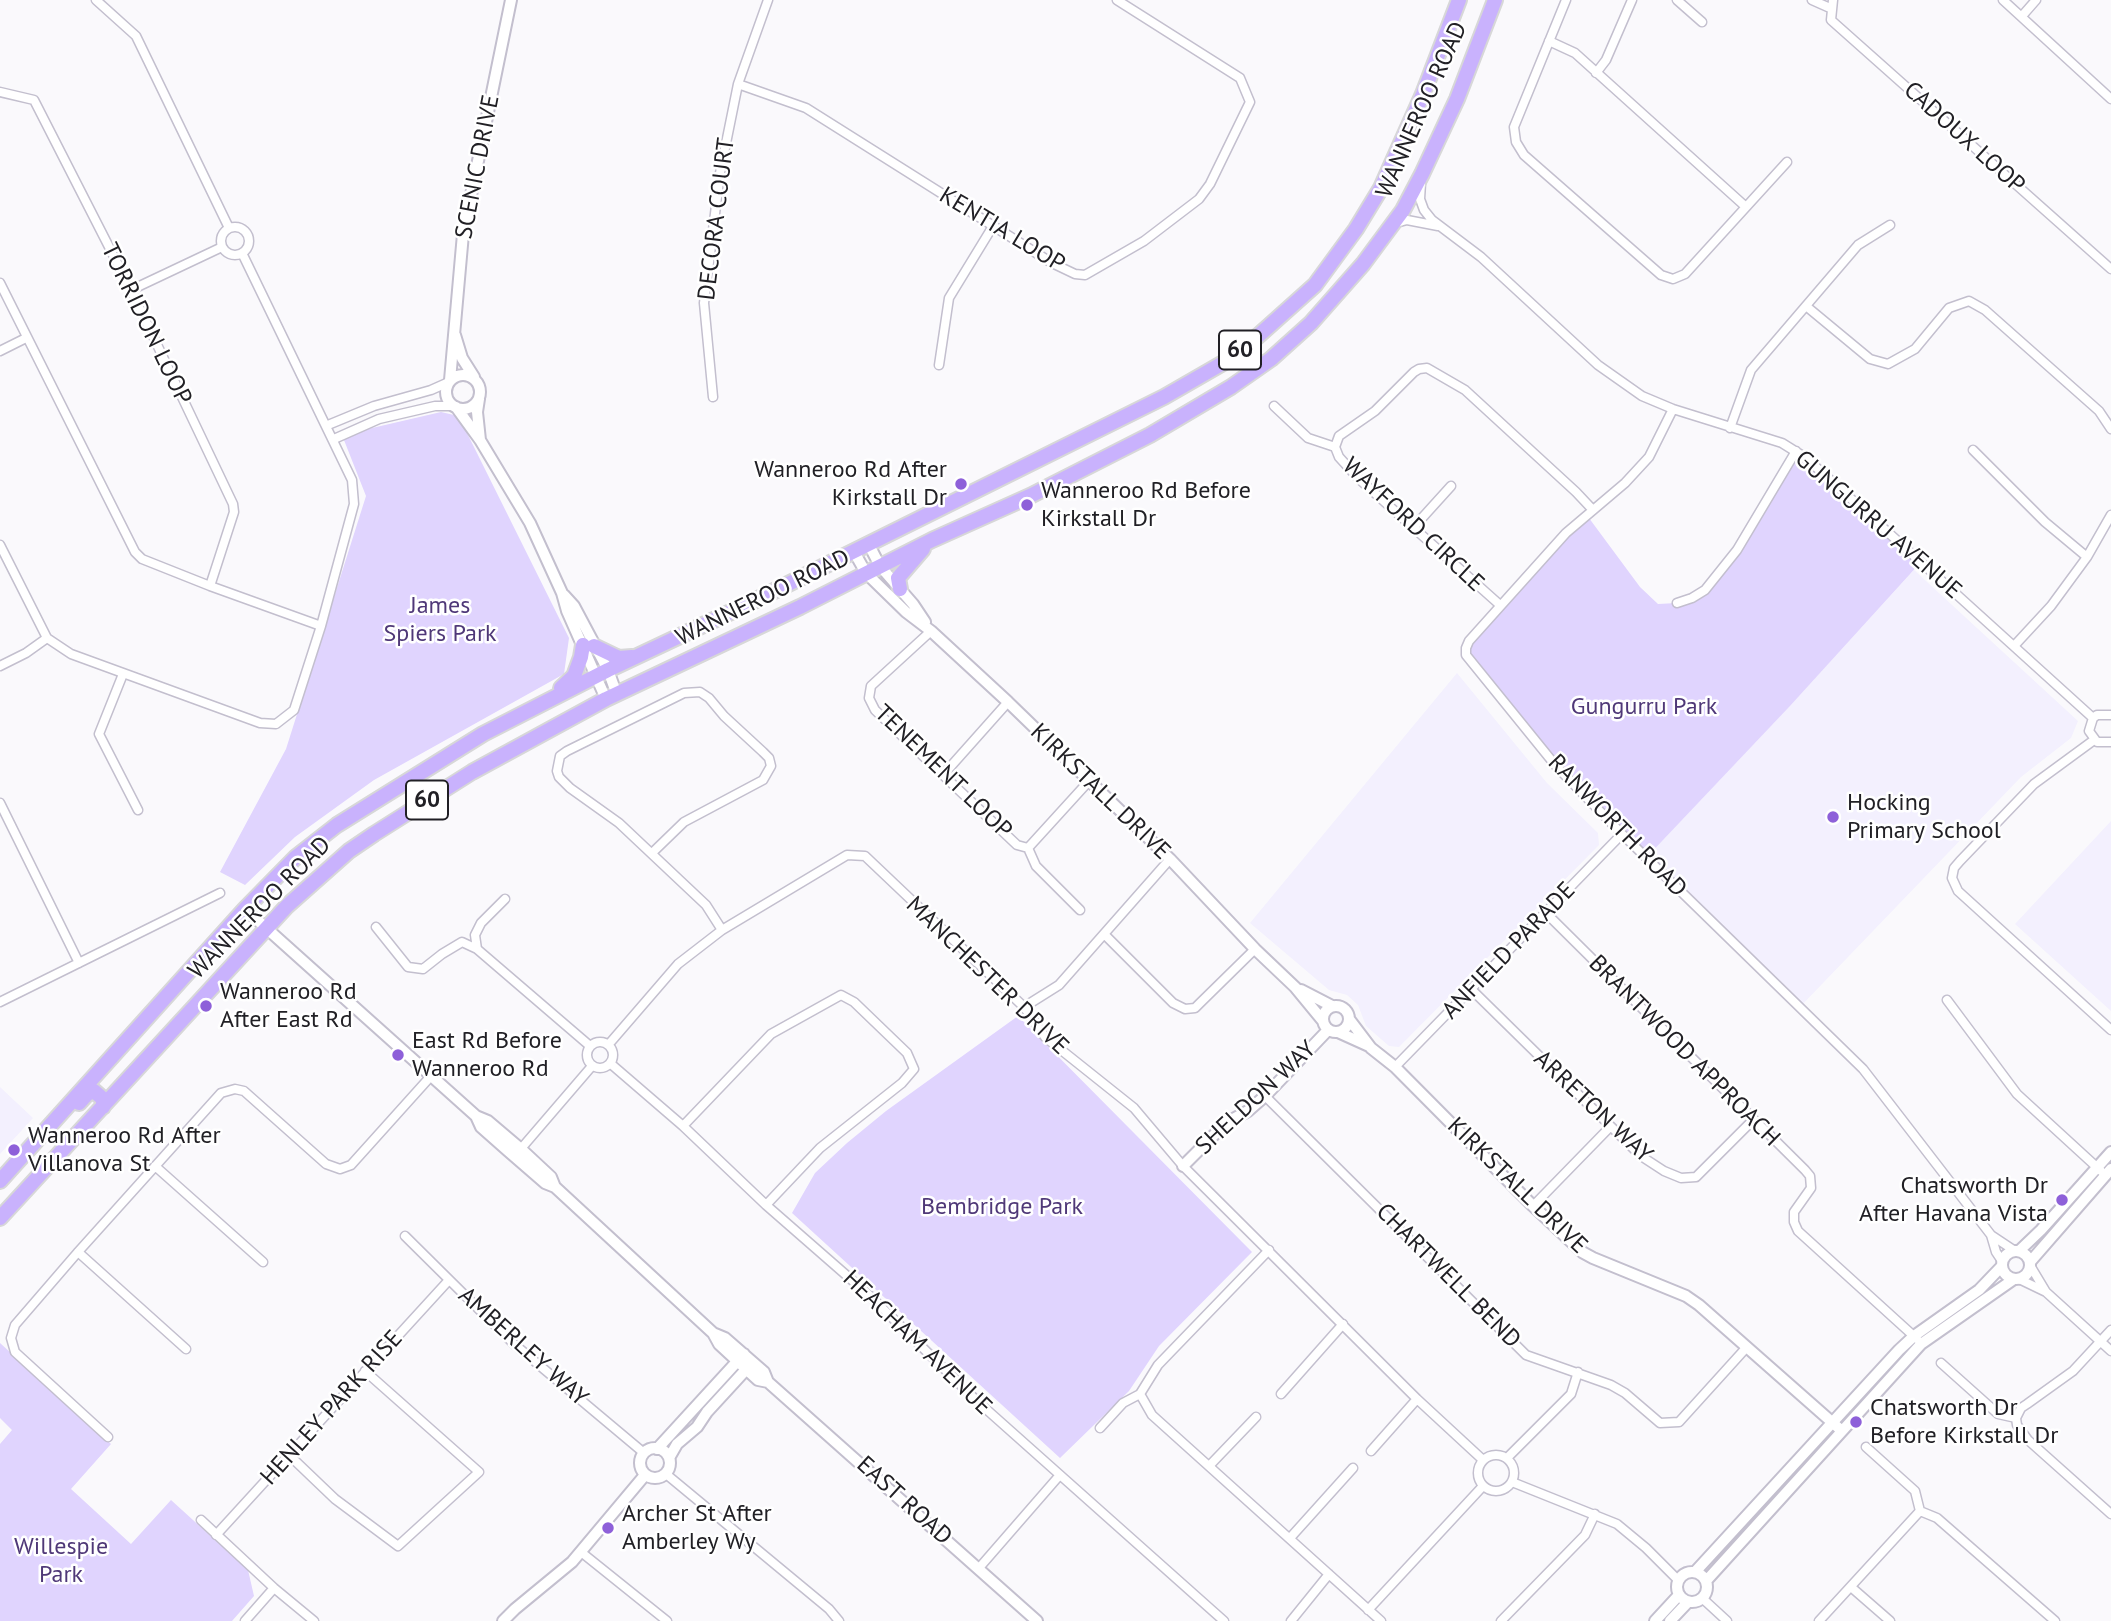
<!DOCTYPE html>
<style>
body{margin:0}
canvas{display:block;background:#faf9fc}
</style>
<canvas width="2111" height="1621"></canvas>
<script>
const ctx = document.querySelector('canvas').getContext('2d');
ctx.lineJoin = 'round';
function paint(path, color) { ctx.fillStyle = color; ctx.fill(path, 'evenodd'); }
const poly = rows => new Path2D(rows.map(r => 'M' + r).join(''));
function stroke(path, color, width, dash) { ctx.strokeStyle = color; ctx.lineWidth = width; ctx.lineCap = dash ? 'butt' : 'round'; ctx.setLineDash(dash || []); ctx.stroke(path); }
function drawText(font, color, halo, rows, align = 'center') {
  ctx.font = font + ' "PT Sans",sans-serif'; ctx.lineWidth = 5; ctx.setLineDash([]); ctx.textBaseline = 'middle'; ctx.strokeStyle = halo; ctx.fillStyle = color; for (const [text, x, y, turn = 0] of rows) {
    ctx.save(); ctx.translate(x, y); ctx.rotate((+turn || 0) * Math.PI / 180); ctx.textAlign = isNaN(turn) ? turn : align; if (halo) ctx.strokeText(text, 0, 0); ctx.fillText(text, 0, 0); ctx.restore();
  }
}
paint(poly([
 [1914,570,2078,721,2071,738,2021,777,1799,1008,1646,858,1790,706],
 [1457,673,1547,783,1598,833,1599,845,1399,1047,1389,1046,1366,1026,1358,1005,1347,995,1329,990,1250,923],
 [2111,821,2111,1011,2015,924],
 [0,1087,33,1118,0,1154]
]), '#f3f0fe');
paint(poly([
 [441,412,454,415,465,429,569,638,564,674,374,780,295,837,245,885,220,872,286,749,366,496,342,435],
 [1796,451,1921,562,1790,706,1646,858,1556,766,1470,662,1469,641,1586,514,1640,587,1658,604,1677,603,1705,590,1737,550],
 [1018,1016,1252,1252,1159,1346,1129,1391,1060,1458,792,1213,815,1173,847,1143,886,1111],
 [0,1343,111,1444,71,1489,131,1544,171,1500,248,1570,254,1596,232,1621,0,1621,0,1444,12,1430,0,1418]
]), '#e0d4fe');
const street = poly([
 [96,0,136,36,229,228],
 [1566,0,1514,127,1516,142,1524,155,1661,275,1673,279,1685,274,1787,162],
 [1677,0,1702,22],
 [1812,0,1830,8],
 [1833,0,1831,20,2111,269],
 [2003,0,2111,99],
 [2022,16,2036,0],
 [1549,41,1575,53,1746,207],
 [1596,73,1606,60,1632,0],
 [738,84,806,108,1052,263,1075,274,1085,275,1144,241,1199,199,1210,184,1250,102,1240,78,1117,0],
 [0,92,34,100,131,290,233,504,234,512,210,586],
 [1421,183,1420,199,1424,210,1432,220,1481,257,1598,365,1642,396,1673,409,1782,443,1806,458,2093,718],
 [1396,223,1407,220,1438,226],
 '221 241a14 14 0 1 1 28 0a14 14 0 1 1-28 0Z',
 [0,283,135,552,142,559,210,586,321,626],
 [131,290,222,247],
 [1806,306,1870,359,1888,364,1915,349,1949,308,1969,301,1985,310,2099,411,2111,429],
 [0,351,26,338],
 [939,365,949,298,993,226],
 [713,397,704,303,720,173,738,84,768,0],
 [1274,406,1308,438,1335,447],
 [1673,409,1649,457,1625,483,1566,533,1469,641,1466,648,1466,655,1556,766,1622,834,1863,1069,1991,1235,2015,1251],
 [328,425,374,406,431,390,449,382],
 [1730,428,1751,370,1858,245,1890,225],
 [334,439,379,419,435,406,453,406],
 [1973,450,2045,522,2087,557],
 [1413,528,1451,486],
 [0,545,47,638,71,654,260,723,276,724,294,710,321,626,354,504,352,480,242,253],
 [1677,603,1692,598,1705,590,1737,550,1796,451],
 [1500,605,1359,479,1339,457,1335,447,1339,436,1375,411,1414,372,1419,369,1427,368,1465,390,1576,492,1592,509],
 [931,631,871,686,869,698,875,710,943,775,1017,845,1028,848,1089,781],
 [2014,646,2051,606,2087,557,2111,515],
 [0,666,26,653,47,638],
 [123,674,99,734,138,810],
 [2111,715,2097,715,2093,718,2089,731,2097,742,2111,742],
 [2094,740,2034,784,1960,861,1954,868,1952,878,1958,891,2111,1030],
 [943,775,1008,702],
 [0,803,79,963],
 [1028,848,1036,866,1080,910],
 [652,853,684,822,763,780,771,766,769,758,763,752,724,716,709,698,700,692,684,693,567,751,560,756,557,771,559,777,570,788,619,823,706,905,722,930],
 [505,899,481,923,475,935,477,949,590,1046],
 [1546,913,1805,1170,1810,1176,1811,1188,1794,1212,1794,1222,1798,1231,1917,1339],
 [376,927,408,967,423,969,442,954,462,942,477,949],
 [1104,934,1173,1003,1185,1009,1195,1008,1199,1004,1255,949],
 [1471,989,1641,1156,1664,1171,1681,1178,1696,1177,1753,1120],
 [1947,1000,2017,1094,2101,1171],
 [0,1002,220,893],
 [1024,1007,1059,985,1170,859],
 '587 1055a13 13 0 1 1 26 0a13 13 0 1 1-26 0Z',
 [609,1044,678,964,722,930,847,855,865,856,1024,1007,1045,1037,1134,1108,1183,1166,1417,1399,1483,1460],
 [611,1064,683,1126,766,1205,869,1295,977,1401,1224,1621],
 [1395,1067,1622,834],
 [1265,1096,1526,1355,1611,1385,1625,1393,1660,1423,1679,1422,1746,1348],
 [683,1126,771,1034,841,995,854,1002,907,1053,914,1069,902,1083,820,1148,766,1205],
 [519,1151,592,1066],
 [155,1166,263,1262],
 [1533,1206,1610,1127],
 [1991,1235,1996,1252,2002,1261],
 [405,1236,514,1344,644,1453],
 [1269,1250,1158,1365,1140,1394,1152,1415,1381,1621],
 [78,1252,186,1349],
 [2031,1267,2046,1292],
 [2019,1279,2046,1292,2111,1351],
 [2111,1330,2073,1371,2027,1404,2021,1408,2016,1418,2017,1425,2028,1440,2111,1514],
 [1941,1363,1998,1414,2016,1418],
 [1281,1394,1343,1324],
 [1100,1428,1123,1403,1140,1394],
 [108,1437,15,1352,11,1338,15,1325,78,1252,221,1093,235,1089,244,1091,326,1164,340,1169,351,1165,431,1076],
 [1866,1447,1915,1491,1920,1511],
 [1371,1451,1417,1399],
 '1478 1473a18 18 0 1 1 36 0a18 18 0 1 1-36 0Z',
 [289,1455,335,1499,398,1546,479,1472,365,1371],
 [1507,1458,1571,1394,1578,1372],
 [1210,1465,1256,1417],
 [666,1474,829,1609,839,1621],
 [1512,1482,1617,1524,1646,1548,1678,1580],
 [201,1520,274,1588,314,1621],
 [216,1535,449,1280],
 [1290,1538,1353,1468],
 [581,1552,667,1621],
 [979,1568,1059,1476],
 [1851,1587,1890,1621],
 [1702,1598,1727,1621],
 [1368,1610,1483,1486],
 [245,1621,274,1588],
 [1291,1621,1329,1574],
 [1501,1621,1585,1535,1595,1514],
 [1819,1621,1920,1511,1937,1518,2055,1621]
]);
const secondary = poly([
 [455,335,462,358,474,377],
 '446 392a17 17 0 1 1 34 0a17 17 0 1 1-34 0Z',
 [450,380,463,234,511,0],
 [479,399,477,412,480,440],
 [456,407,480,440,530,523,562,593,567,611,606,699],
 [868,543,880,566,913,604,925,622],
 [853,550,866,573,906,612,931,631,1008,702,1170,859,1255,949,1295,987,1323,1021],
 [564,595,574,606,608,670,617,695],
 [245,909,476,1116,488,1121,521,1149,551,1177,555,1187],
 [1301,990,1332,1006],
 '1323 1019a13 13 0 1 1 26 0a13 13 0 1 1-26 0Z',
 [1349,1019,1371,1048,1395,1067,1533,1206,1582,1252,1593,1258,1686,1296,1699,1305,1842,1431],
 [1338,1032,1369,1046],
 [476,1116,481,1127,507,1150,545,1183,555,1187,713,1333,725,1338,764,1372,768,1382,1037,1621],
 [1183,1166,1226,1123,1248,1111,1265,1096,1328,1030],
 '2002 1265a14 14 0 1 1 28 0a14 14 0 1 1-28 0Z',
 [2019,1251,2041,1230,2111,1152],
 [2030,1262,2111,1169],
 [713,1333,719,1344,746,1369,758,1380,768,1382],
 '640 1463a15 15 0 1 1 30 0a15 15 0 1 1-30 0Z',
 [657,1449,744,1354],
 [669,1458,677,1444,697,1427,707,1412,752,1363],
 '1677 1587a15 15 0 1 1 30 0a15 15 0 1 1-30 0Z',
 [1695,1572,1899,1350,1914,1336,1979,1290,2002,1266],
 [1706,1581,1921,1344,2014,1279],
 [503,1621,515,1609,572,1562,645,1475],
 [1655,1621,1679,1595],
 [1670,1621,1688,1602]
]);
const highway = poly([
 [900,589,898,578,923,549],
 [594,646,619,658,632,657],
 [561,688,574,676,581,657,583,645],
 [79,1103,87,1094,94,1091,103,1099,103,1107],
 [0,1181,245,909,296,857,337,825,483,734,608,670,754,601,1164,397,1223,363,1258,336,1315,285,1356,229,1381,188,1423,94,1459,0],
 [0,1218,287,906,349,851,374,834,472,772,606,699,800,607,932,540,1030,496,1150,435,1231,387,1271,359,1311,323,1363,264,1403,210,1422,174,1457,99,1495,0]
]);
stroke(street, '#c3bfce', 11);
stroke(secondary, '#c3bfce', 14);
stroke(highway, '#d7d7d8', 18);
stroke(street, '#fff', 8);
stroke(secondary, '#fff', 10);
stroke(highway, '#c9b2fd', 14);
for (const [x, y, r, color] of [
 [961,484,7,"#8e60d9"],
 [1027,505,7,"#8e60d9"],
 [1833,817,7,"#8e60d9"],
 [206,1006,7,"#8e60d9"],
 [398,1055,7,"#8e60d9"],
 [14,1150,7,"#8e60d9"],
 [2062,1200,7,"#8e60d9"],
 [1856,1422,7,"#8e60d9"],
 [608,1528,7,"#8e60d9"]
]) { const dot = new Path2D(); dot.arc(x, y, r, 0, 2 * Math.PI); ctx.fillStyle = color; ctx.fill(dot); stroke(dot, '#fff', 2.5); }
for (const [x, y, w] of [
 [1240,350,42],
 [427,800,42]
]) { const box = new Path2D(); box.roundRect(x - w / 2, y - 19.5, w, 39, 5); ctx.fillStyle = '#fff'; ctx.fill(box); stroke(box, '#212025', 2); }
drawText('bold 23px', '#212025', null, [
 ["60",1240,350],
 ["60",427,800]
]);
drawText('24px', '#212025', '#fff', [
 ["WANNEROO ROAD",1422,110,-66],
 ["CADOUX LOOP",1964,138,42],
 ["SCENIC DRIVE",478,167,-79],
 ["DECORA COURT",717,219,-83],
 ["KENTIA LOOP",1002,230,31],
 ["TORRIDON LOOP",146,324,64],
 ["WAYFORD CIRCLE",1413,525,43],
 ["GUNGURRU AVENUE",1878,525,41],
 ["WANNEROO ROAD",763,598,-26],
 ["TENEMENT LOOP",943,772,44],
 ["KIRKSTALL DRIVE",1100,792,44],
 ["RANWORTH ROAD",1617,826,46],
 ["WANNEROO ROAD",260,908,-45],
 ["ANFIELD PARADE",1509,951,-46],
 ["MANCHESTER DRIVE",987,976,44],
 ["BRANTWOOD APPROACH",1684,1051,45],
 ["SHELDON WAY",1256,1098,-43],
 ["ARRETON WAY",1593,1107,43],
 ["KIRKSTALL DRIVE",1517,1186,44],
 ["CHARTWELL BEND",1448,1276,45],
 ["HEACHAM AVENUE",917,1343,44],
 ["AMBERLEY WAY",523,1347,42],
 ["HENLEY PARK RISE",332,1408,-48],
 ["EAST ROAD",904,1501,42]
]);
drawText('24px', '#212025', '#fff', [
 ["Wanneroo Rd After",947,470,"right"],
 ["Kirkstall Dr",947,498,"right"],
 ["Wanneroo Rd Before",1041,491],
 ["Kirkstall Dr",1041,519],
 ["Hocking",1847,803],
 ["Primary School",1847,831],
 ["Wanneroo Rd",220,992],
 ["After East Rd",220,1020],
 ["East Rd Before",412,1041],
 ["Wanneroo Rd",412,1069],
 ["Wanneroo Rd After",28,1136],
 ["Villanova St",28,1164],
 ["Chatsworth Dr",2048,1186,"right"],
 ["After Havana Vista",2048,1214,"right"],
 ["Chatsworth Dr",1870,1408],
 ["Before Kirkstall Dr",1870,1436],
 ["Archer St After",622,1514],
 ["Amberley Wy",622,1542]
], 'left');
drawText('24px', '#4f3878', '#fff', [
 ["James",440,606],
 ["Spiers Park",440,634],
 ["Gungurru Park",1644,707],
 ["Bembridge Park",1002,1207],
 ["Willespie",61,1547],
 ["Park",61,1575]
]);
</script>
